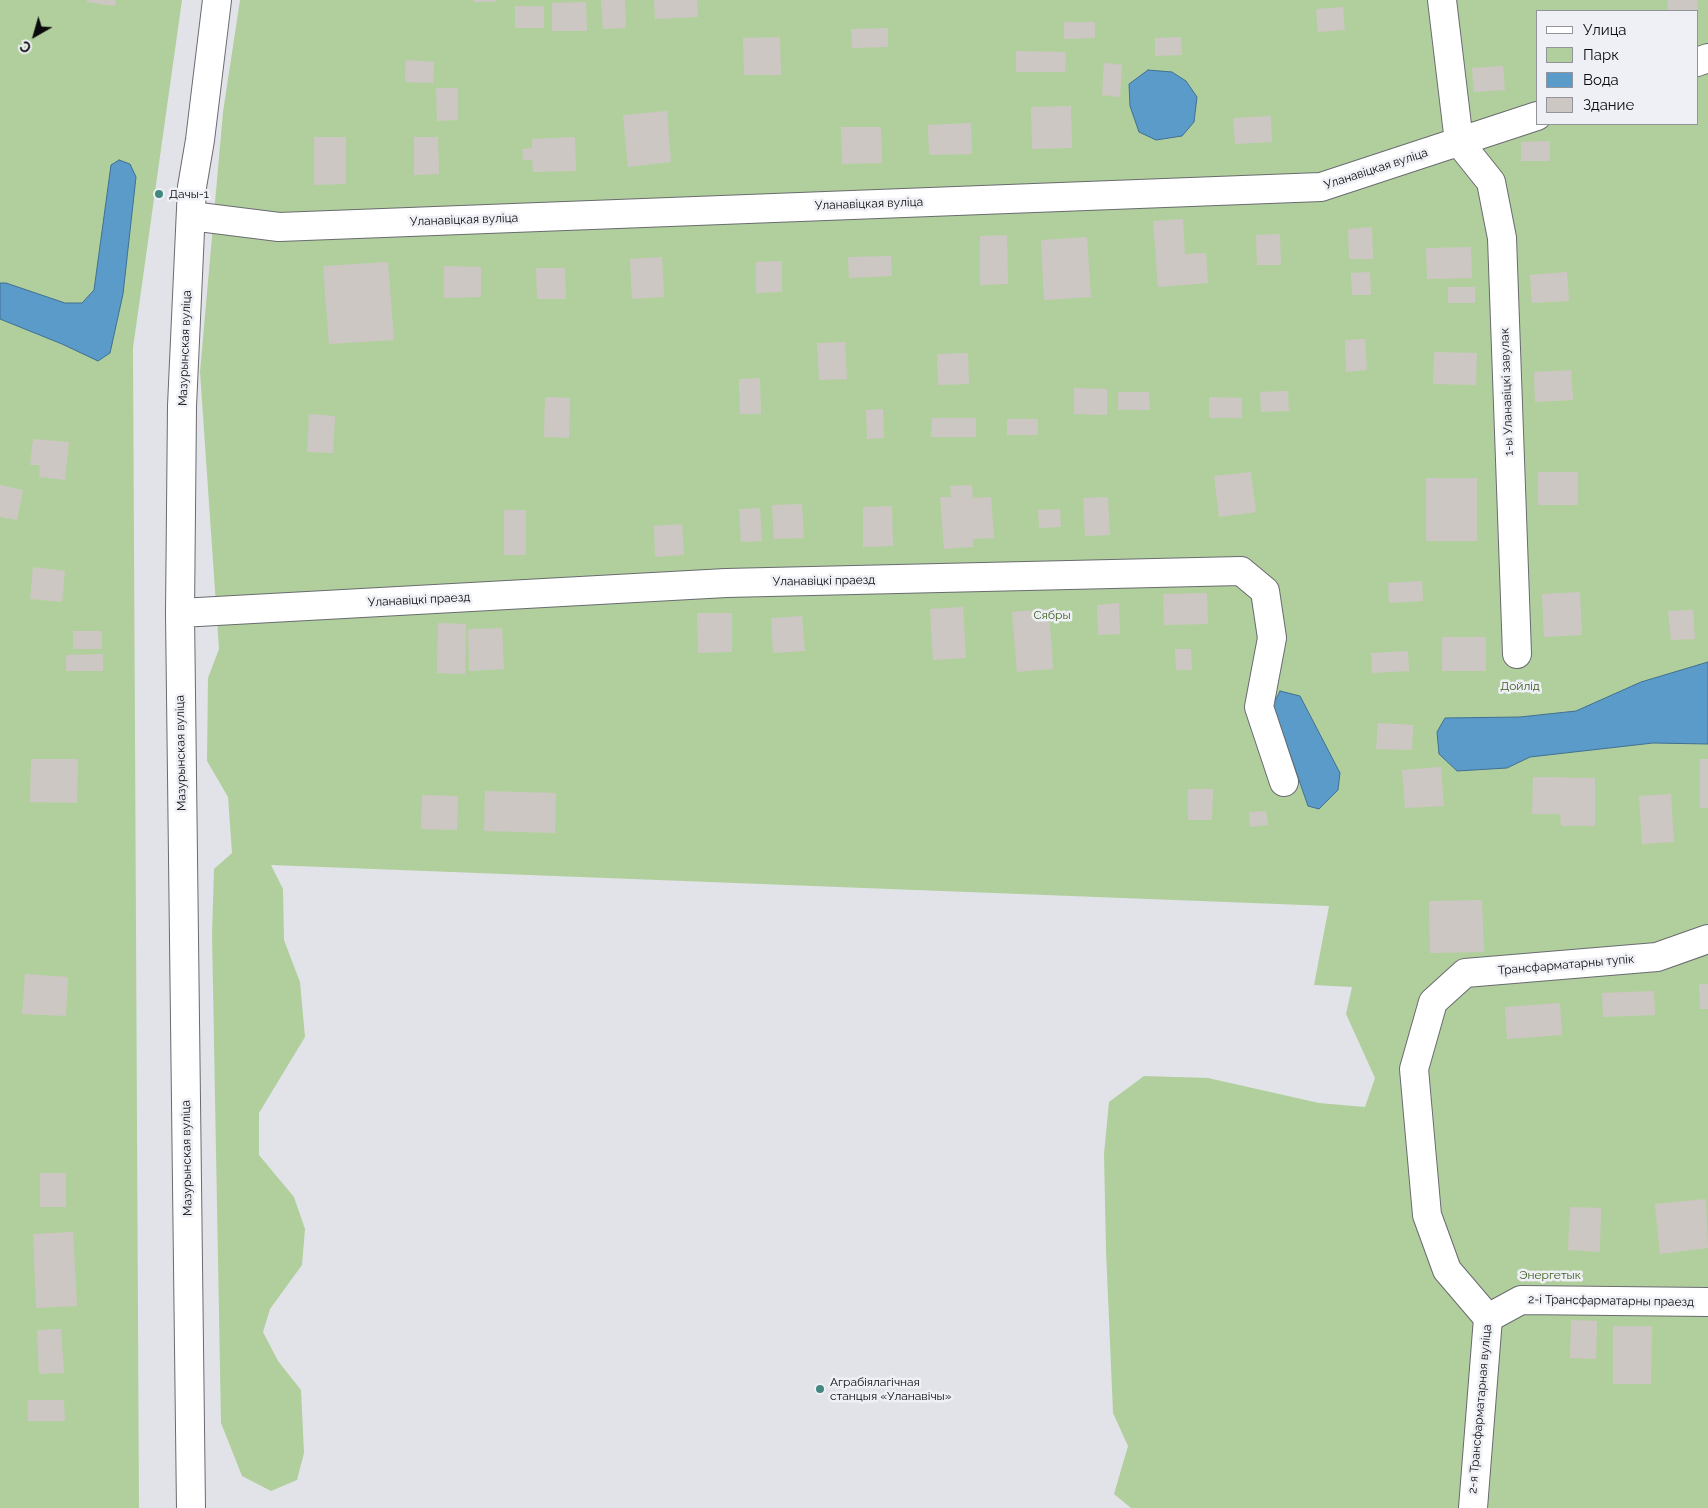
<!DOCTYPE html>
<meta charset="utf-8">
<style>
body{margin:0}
#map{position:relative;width:1708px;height:1508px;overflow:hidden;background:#e1e3e9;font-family:Raleway,sans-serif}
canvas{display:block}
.legend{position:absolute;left:1536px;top:10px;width:162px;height:115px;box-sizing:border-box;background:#eef0f6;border:1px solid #939499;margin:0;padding:6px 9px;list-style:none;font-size:15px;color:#0b0b0d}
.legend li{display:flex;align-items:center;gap:10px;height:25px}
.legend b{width:25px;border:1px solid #939499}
.north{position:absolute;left:10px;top:10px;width:50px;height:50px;-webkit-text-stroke:4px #eef0f6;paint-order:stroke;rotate:218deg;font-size:14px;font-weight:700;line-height:20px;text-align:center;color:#0b0b0d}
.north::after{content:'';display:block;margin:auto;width:18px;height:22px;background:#0b0b0d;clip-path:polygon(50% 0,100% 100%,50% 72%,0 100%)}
</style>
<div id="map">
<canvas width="1708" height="1508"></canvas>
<ul class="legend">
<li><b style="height:6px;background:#fff"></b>Улица</li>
<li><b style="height:14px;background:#b1cf9c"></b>Парк</li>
<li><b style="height:14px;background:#5a9bca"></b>Вода</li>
<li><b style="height:14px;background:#cdc7c3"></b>Здание</li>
</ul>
<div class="north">С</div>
</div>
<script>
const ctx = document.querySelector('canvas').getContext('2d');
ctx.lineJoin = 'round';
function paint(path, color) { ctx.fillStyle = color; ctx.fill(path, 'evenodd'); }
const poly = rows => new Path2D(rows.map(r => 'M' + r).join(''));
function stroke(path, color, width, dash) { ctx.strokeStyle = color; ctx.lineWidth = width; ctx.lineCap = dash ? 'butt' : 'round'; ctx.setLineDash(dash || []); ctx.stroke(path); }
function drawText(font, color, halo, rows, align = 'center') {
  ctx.font = font + ' Raleway,sans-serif'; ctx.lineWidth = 5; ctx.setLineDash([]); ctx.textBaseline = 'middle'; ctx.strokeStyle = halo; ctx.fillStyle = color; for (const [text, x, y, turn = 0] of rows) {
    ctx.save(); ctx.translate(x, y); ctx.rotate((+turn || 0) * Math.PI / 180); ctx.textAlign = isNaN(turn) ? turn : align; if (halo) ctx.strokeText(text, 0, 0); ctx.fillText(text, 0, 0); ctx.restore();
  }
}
paint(poly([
 [0,0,182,0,133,348,139,1508,0,1508],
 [240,0,1708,0,1708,1508,1131,1508,1114,1494,1128,1446,1113,1413,1106,1250,1104,1154,1109,1102,1144,1076,1208,1078,1319,1103,1365,1107,1375,1078,1346,1014,1352,987,1314,985,1329,906,271,865,283,889,284,940,300,982,305,1037,259,1113,259,1155,294,1197,305,1229,302,1265,270,1309,263,1332,278,1361,301,1390,304,1453,297,1480,271,1491,242,1476,221,1423,212,934,214,869,232,853,228,797,207,761,208,678,219,649,200,372,223,112],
 [1537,11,1697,11,1697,124,1537,124]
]), '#b1cf9c');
const water = poly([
 [1148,70,1172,72,1186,81,1197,97,1194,122,1182,136,1156,140,1139,132,1130,106,1129,84,1148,70],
 [119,160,130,164,136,177,123,294,110,353,98,361,62,344,0,319,0,283,6,283,65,303,82,303,94,290,111,165,119,160],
 [1708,662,1708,744,1653,743,1530,757,1507,768,1457,771,1439,754,1437,732,1445,718,1520,717,1576,711,1641,682,1708,662],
 [1280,691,1300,696,1340,773,1338,790,1319,809,1308,806,1273,705,1280,691]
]);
paint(water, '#5a9bca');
stroke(water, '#427091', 1);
paint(poly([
 [87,0,116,0,115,6,87,2],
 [474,0,496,0,496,2,474,2],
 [601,0,625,0,626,28,603,29],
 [654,0,697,0,698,17,655,19],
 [1667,0,1697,0,1698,11,1668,11],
 [586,2,587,31,552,31,552,3],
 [515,6,544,6,544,28,515,28],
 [1343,7,1345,30,1318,32,1316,9],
 [1064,22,1095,22,1095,38,1064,39],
 [888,28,888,47,852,48,851,29],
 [780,37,781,75,744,75,743,38],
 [1181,37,1182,55,1155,56,1155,38],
 [1016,51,1066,52,1065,72,1016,72],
 [406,60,434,62,433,83,405,82],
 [1104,63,1122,65,1120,97,1102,95],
 [1503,66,1505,90,1474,92,1472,68],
 [436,88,458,88,458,120,437,121],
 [1071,106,1072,148,1032,149,1031,107],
 [667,111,671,162,628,167,623,115],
 [1271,116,1272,142,1235,144,1233,118],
 [971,123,972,154,929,155,928,125],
 [841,127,881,127,882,163,842,164],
 [314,137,346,137,346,184,314,185],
 [414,137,438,137,439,174,414,175],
 [575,137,576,171,533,172,532,160,523,160,522,149,532,148,532,139],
 [1550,141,1550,161,1521,161,1521,142],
 [1183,219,1185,254,1206,253,1208,283,1158,287,1153,221],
 [1372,227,1373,259,1349,259,1348,229],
 [1280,234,1281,265,1257,265,1256,235],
 [1007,235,1008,284,980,285,980,236],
 [1087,237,1091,297,1044,300,1041,240],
 [1471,247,1472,278,1427,279,1426,248],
 [891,256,892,276,849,278,848,257],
 [662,257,664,297,632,299,630,259],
 [782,261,782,292,756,293,756,262],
 [388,262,394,340,329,344,323,266],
 [444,266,481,267,481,297,444,298],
 [536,268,565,268,566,299,537,299],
 [1370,272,1371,295,1352,295,1351,273],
 [1567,272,1569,301,1532,303,1530,275],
 [1448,287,1475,287,1475,303,1448,303],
 [1365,339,1367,370,1346,372,1345,340],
 [845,342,847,379,819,380,817,343],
 [1434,352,1477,353,1476,385,1433,384],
 [968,353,969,384,938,385,937,354],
 [1571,370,1573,400,1535,402,1534,372],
 [760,378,761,414,740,414,739,379],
 [1074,388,1107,389,1107,415,1074,414],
 [1288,391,1289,411,1261,412,1260,392],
 [1118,392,1149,392,1150,410,1118,410],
 [545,397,570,398,569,438,544,437],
 [1209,397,1242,398,1242,418,1209,418],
 [883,409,884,438,867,439,866,410],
 [309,414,335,416,333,453,307,452],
 [932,418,976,418,976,437,931,437],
 [1007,419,1038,419,1038,435,1007,435],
 [33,439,69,442,65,480,39,477,40,465,30,465],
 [1251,472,1256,512,1219,517,1214,476],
 [1538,472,1578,472,1578,505,1538,505],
 [1426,478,1477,478,1477,541,1426,541],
 [0,485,23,490,17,520,0,517],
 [972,485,973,498,991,497,994,538,973,539,973,547,944,549,940,497,951,497,950,486],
 [1108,497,1110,535,1085,536,1083,498],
 [802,504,804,538,774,539,772,505],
 [892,506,893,546,863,547,863,507],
 [760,508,762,541,741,542,739,509],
 [1060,509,1061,527,1039,528,1038,510],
 [504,510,526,510,526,555,504,555],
 [682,524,684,555,655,557,654,526],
 [33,567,65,571,62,602,30,599],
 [1422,581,1423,601,1389,603,1388,583],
 [1580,592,1582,635,1544,637,1542,594],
 [1207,593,1208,624,1164,625,1163,594],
 [1119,603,1120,634,1098,635,1097,605],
 [963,607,966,658,933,660,930,609],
 [1049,609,1053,669,1017,672,1012,612],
 [1693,610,1695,639,1671,640,1668,611],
 [697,613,732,613,732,652,698,653],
 [802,616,805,651,773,653,771,618],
 [438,623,466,624,465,674,437,673],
 [502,628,504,669,469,671,468,629],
 [73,631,102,631,102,649,73,649],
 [1442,637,1486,637,1486,671,1442,671],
 [1175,649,1191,649,1192,670,1176,670],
 [1408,651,1409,671,1372,673,1371,653],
 [103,654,103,671,66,671,66,655],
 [1378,723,1413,725,1412,750,1376,749],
 [31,759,78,759,77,803,30,802],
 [1700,759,1708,759,1708,808,1700,808],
 [1441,767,1444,806,1405,808,1402,770],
 [1533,777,1595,778,1595,826,1561,826,1560,814,1532,814],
 [1188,789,1213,789,1212,820,1188,820],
 [485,791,556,793,555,833,484,831],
 [1671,794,1674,842,1642,844,1639,796],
 [422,795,458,796,457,830,421,829],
 [1266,811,1268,825,1250,827,1249,812],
 [1482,900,1484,952,1430,953,1429,901],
 [25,974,68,977,66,1016,22,1014],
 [1699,984,1708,984,1708,1009,1700,1009],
 [1654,991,1655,1015,1603,1017,1602,993],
 [1560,1003,1562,1035,1507,1039,1505,1007],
 [40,1173,66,1173,66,1207,40,1207],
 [1706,1199,1708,1248,1660,1254,1655,1204],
 [1570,1207,1601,1208,1600,1252,1568,1250],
 [73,1232,77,1306,36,1308,33,1234],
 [1571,1320,1597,1321,1596,1359,1570,1358],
 [1613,1326,1652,1326,1651,1384,1613,1384],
 [61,1329,64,1373,39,1374,37,1330],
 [28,1400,64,1400,65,1421,28,1421]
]), '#cdc7c3');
const minor = poly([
 [1442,0,1459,142,1491,182,1502,238,1517,654],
 [1697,62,1708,58],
 [191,216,279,227,1321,187,1537,116],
 [180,613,726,583,1241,571,1265,591,1272,638,1259,707,1284,782],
 [1488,1318,1521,1300,1708,1302],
 [191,1508,180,613,182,406,192,187,200,140,217,0],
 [1473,1508,1488,1318,1447,1270,1427,1215,1414,1069,1433,1002,1465,973,1657,957,1708,939]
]);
stroke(minor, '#696b70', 30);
stroke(minor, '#fff', 28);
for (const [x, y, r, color] of [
 [159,194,5,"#438880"],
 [820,1389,5,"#438880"]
]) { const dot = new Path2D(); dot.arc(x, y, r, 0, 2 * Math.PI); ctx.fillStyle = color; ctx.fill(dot); stroke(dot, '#eef0f6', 2); }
drawText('12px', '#0b0b0d', '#eef0f6', [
 ["Уланавіцкая вуліца",1376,169,-18],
 ["Уланавіцкая вуліца",869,204,-2],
 ["Уланавіцкая вуліца",464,220,-2],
 ["Мазурынская вуліца",185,348,-88],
 ["1-ы Уланавіцкі завулак",1507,392,-92],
 ["Уланавіцкі праезд",824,581,-1],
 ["Уланавіцкі праезд",419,600,-3],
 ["Мазурынская вуліца",181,753,-91],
 ["Трансфарматарны тупік",1566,965,-5],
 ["Мазурынская вуліца",187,1158,-91],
 ["2-і Трансфарматарны праезд",1611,1301,1],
 ["2-я Трансфарматарная вуліца",1480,1409,-85]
]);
drawText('12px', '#0b0b0d', '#eef0f6', [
 ["Дачы-1",169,194],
 ["Аграбіялагічная",830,1382],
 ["станцыя «Уланавічы»",830,1396]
], 'left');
drawText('12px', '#3c5e1c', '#eef0f6', [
 ["Сябры",1052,615],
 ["Дойлід",1520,686],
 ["Энергетык",1550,1275]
]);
</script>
